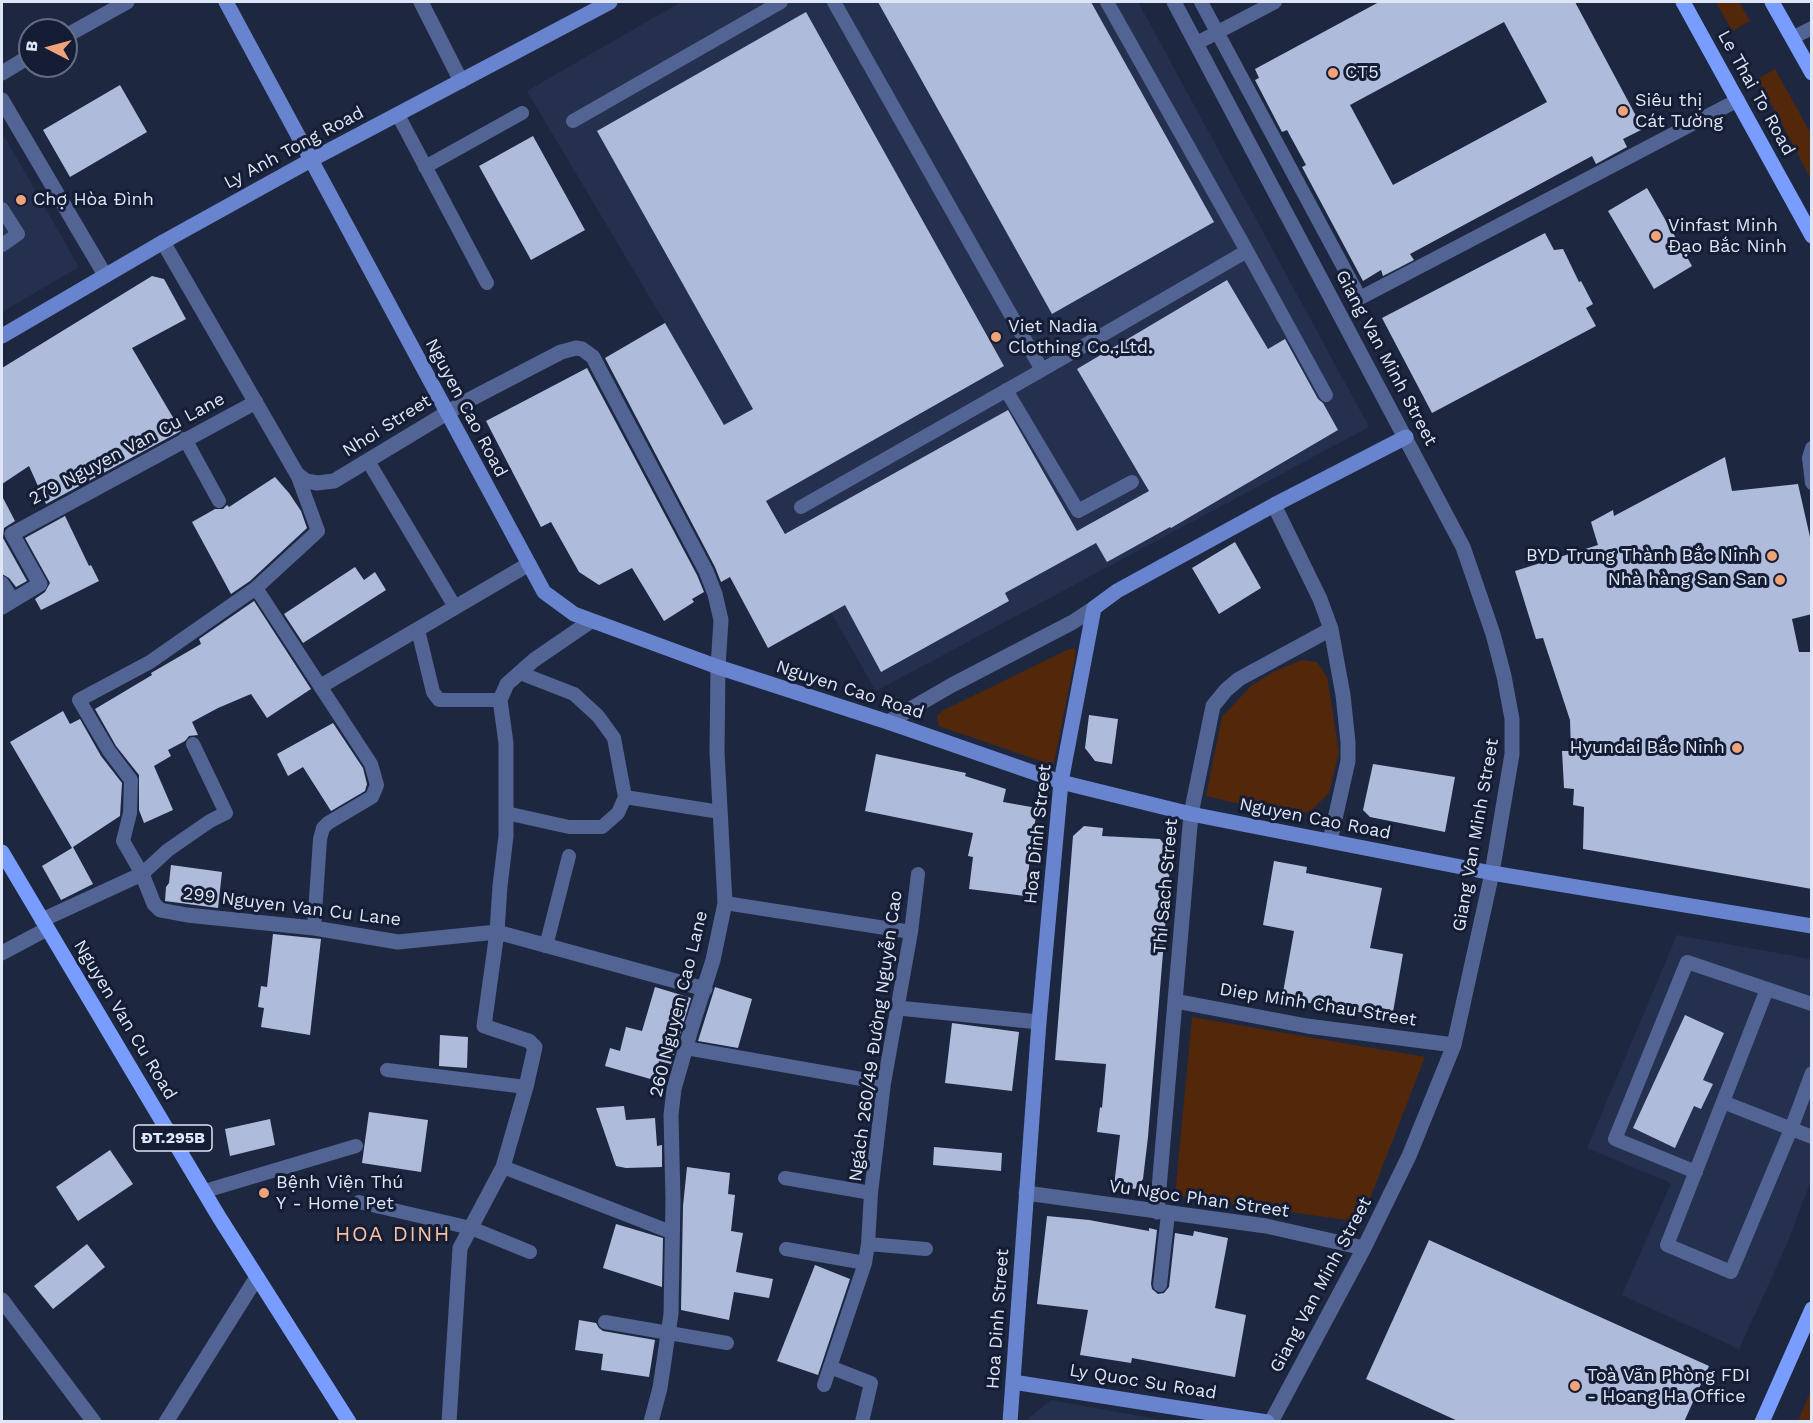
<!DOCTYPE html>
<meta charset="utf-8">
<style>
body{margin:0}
#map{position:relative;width:1813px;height:1423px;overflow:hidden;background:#1e2740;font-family:"Work Sans",sans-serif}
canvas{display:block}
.frame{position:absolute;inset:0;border:3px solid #dee5f6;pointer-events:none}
.north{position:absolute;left:18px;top:18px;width:60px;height:60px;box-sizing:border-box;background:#151d35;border:2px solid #656d82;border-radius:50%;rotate:276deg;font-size:16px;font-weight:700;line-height:24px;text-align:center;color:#dee5f6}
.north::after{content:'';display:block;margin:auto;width:21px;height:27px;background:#efa378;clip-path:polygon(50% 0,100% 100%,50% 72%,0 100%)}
</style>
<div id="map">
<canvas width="1813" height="1423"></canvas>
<div class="frame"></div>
<div class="north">B</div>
</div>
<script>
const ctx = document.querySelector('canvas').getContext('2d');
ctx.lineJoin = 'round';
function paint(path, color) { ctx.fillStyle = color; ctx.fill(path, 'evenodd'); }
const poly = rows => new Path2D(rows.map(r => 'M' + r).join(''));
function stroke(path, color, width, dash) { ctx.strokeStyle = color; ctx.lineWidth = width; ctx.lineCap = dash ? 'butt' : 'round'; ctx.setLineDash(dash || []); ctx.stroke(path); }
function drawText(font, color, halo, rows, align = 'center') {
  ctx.font = font + ' "Work Sans",sans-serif'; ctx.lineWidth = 6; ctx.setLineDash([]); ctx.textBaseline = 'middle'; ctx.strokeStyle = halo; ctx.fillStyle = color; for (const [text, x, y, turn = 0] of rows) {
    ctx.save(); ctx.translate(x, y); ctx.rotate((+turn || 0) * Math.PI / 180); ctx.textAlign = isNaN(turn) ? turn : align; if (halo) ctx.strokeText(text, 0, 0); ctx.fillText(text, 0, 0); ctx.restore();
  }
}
paint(poly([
 [681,2,1138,2,1369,427,876,691,665,323,527,91],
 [2,132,79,267,2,312],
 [1677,935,1811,959,1811,1180,1787,1244,1739,1349,1622,1295,1671,1183,1587,1148],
 [1051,1400,1167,1421,1029,1421,1029,1418]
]), '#25304f');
paint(poly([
 [1716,2,1739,2,1750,21,1732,31],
 [1775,69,1811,134,1811,179,1758,79],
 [1075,648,1076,653,1054,763,1049,764,939,726,937,716,942,711,1069,649],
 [1302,660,1317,662,1327,677,1339,752,1329,793,1312,810,1294,817,1206,796,1222,717,1251,686,1275,671],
 [1192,1017,1425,1057,1361,1222,1175,1196],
 [1811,1390,1811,1421,1798,1421]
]), '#53270a');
paint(poly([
 [878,2,1091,2,1214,222,1052,314],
 [1379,2,1575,2,1643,129,1623,139,1627,147,1596,164,1592,156,1410,254,1414,260,1383,276,1381,270,1363,281,1302,167,1306,165,1287,130,1282,132,1255,80,1259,78,1255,69],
 [1504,22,1547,102,1393,185,1350,105],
 [806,12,1004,366,766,501,785,534,1008,410,1077,531,1149,491,1077,369,1227,280,1268,349,1285,339,1318,399,1323,403,1338,430,1171,528,1170,527,1107,562,1096,543,1005,593,1009,601,881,672,845,605,768,648,730,577,721,582,715,567,605,358,665,323,724,425,753,409,597,131],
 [120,85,147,132,70,177,43,130],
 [533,136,585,230,531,260,479,166],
 [1647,188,1692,266,1654,289,1608,211],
 [1545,233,1554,250,1563,249,1579,282,1581,281,1593,304,1586,308,1596,326,1432,413,1382,318],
 [152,276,164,279,186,319,132,348,181,431,46,504,29,466,2,484,2,368],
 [587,368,697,575,704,592,692,599,694,602,664,621,632,568,599,585,579,572,551,522,541,527,486,421],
 [1725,457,1732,491,1798,484,1812,546,1812,614,1792,619,1799,652,1812,652,1812,889,1583,849,1584,807,1573,805,1574,789,1564,788,1562,751,1571,751,1570,720,1543,638,1536,639,1515,571,1598,545,1591,522,1613,510,1614,516],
 [275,477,289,493,301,511,307,528,250,581,231,594,192,522,215,509,223,509,227,505,229,507],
 [2,496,15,521,4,528,3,538,27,581,16,587,9,578,2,574],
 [65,516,89,566,91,565,99,581,41,610,35,599,45,592,50,583,25,538],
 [1235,542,1261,588,1219,614,1192,568],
 [355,567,364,580,375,572,386,590,303,643,284,614],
 [254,601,311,689,267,718,251,694,218,708,192,722,198,735,189,736,185,741,168,750,171,756,154,766,173,810,144,823,139,810,139,775,116,746,95,709,152,675,151,673,201,644,199,639],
 [63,711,70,724,80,719,101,756,122,783,120,816,73,847,93,884,61,900,42,866,72,848,10,742],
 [1089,715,1118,719,1112,764,1095,761,1085,748],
 [333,723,363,768,367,784,365,791,331,811,303,767,288,776,277,754],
 [876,754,966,773,965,776,1006,789,1003,802,1037,808,1025,896,969,889,973,857,968,856,973,833,865,811],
 [1373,764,1455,777,1445,832,1370,817,1363,810],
 [1084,826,1103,828,1102,836,1160,839,1171,854,1148,1137,1143,1179,1135,1189,1114,1186,1120,1135,1097,1132,1100,1107,1102,1108,1106,1064,1055,1060,1073,836],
 [1274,861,1307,867,1306,873,1382,888,1370,948,1403,954,1392,1018,1282,998,1294,931,1263,925],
 [171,865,222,872,218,908,165,901,166,887,169,883],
 [273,934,321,939,310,1035,261,1027,264,1008,258,1007,261,986,267,987],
 [655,987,691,998,671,1064,659,1061,654,1080,605,1066,610,1048,620,1051,626,1027,642,1031],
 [715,987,752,999,738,1048,698,1041],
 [1685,1015,1724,1033,1703,1080,1713,1084,1701,1109,1694,1106,1675,1148,1633,1128],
 [952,1023,1019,1032,1012,1091,945,1083],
 [440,1035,468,1037,467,1068,439,1066],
 [624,1106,626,1120,655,1118,657,1146,662,1145,662,1167,626,1168,616,1166,596,1108],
 [369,1112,428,1120,421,1172,362,1163],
 [270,1119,275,1145,230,1156,225,1129],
 [934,1147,1002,1153,1001,1171,933,1165],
 [110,1150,133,1184,78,1221,56,1187],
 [687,1167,730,1173,728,1194,735,1195,731,1231,743,1233,736,1272,773,1279,769,1298,734,1292,729,1320,681,1310,683,1206],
 [1047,1216,1089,1220,1149,1231,1149,1228,1157,1230,1151,1284,1152,1289,1158,1294,1164,1293,1169,1287,1175,1233,1193,1236,1194,1231,1228,1238,1215,1308,1246,1315,1235,1377,1132,1358,1131,1363,1080,1355,1088,1310,1037,1304],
 [616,1224,663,1238,662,1287,603,1268],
 [1429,1240,1709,1366,1684,1422,1460,1422,1366,1379],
 [87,1244,105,1267,53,1309,34,1286],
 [815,1265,850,1279,818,1375,777,1361],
 [579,1320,596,1323,599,1328,603,1331,655,1340,649,1377,601,1370,603,1354,575,1350]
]), '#aebbdb');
stroke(poly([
 [1107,2,1247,251],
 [1201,2,1360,298,1738,100],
 [1792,38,1812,28],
 [1197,43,1275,2],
 [398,115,487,283],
 [573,121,781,2],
 [425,167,522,113],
 [2,209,18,234,2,245],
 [1042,370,1247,251,1326,395],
 [1006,390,1078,511,1132,482],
 [185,439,219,501],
 [1812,448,1809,458,1812,483],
 [368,461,455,607],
 [801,507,1042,370,834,2],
 [2,583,13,600],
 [256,588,371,764,377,785,372,797,328,823,323,828,320,839,314,928],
 [418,630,433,692,439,700,500,700],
 [520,673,574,694,598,716,614,738,625,797,720,812],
 [193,744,226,813,210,821,168,850,142,874,123,841,130,813,131,780,109,751,79,700,150,662,256,588,318,531,297,474],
 [506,813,569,827,602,827,618,813,625,797],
 [725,903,911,932],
 [546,946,569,856],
 [1767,989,1667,1245,1731,1272,1791,1129,1812,1073],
 [686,1048,884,1083],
 [387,1070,526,1087],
 [1723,1102,1812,1137],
 [503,1167,671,1232],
 [1696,1172,1615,1139,1687,962,1812,1004],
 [785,1178,871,1193],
 [205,1191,356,1146],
 [359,1202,471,1228,530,1252],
 [868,1244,926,1249],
 [786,1249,865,1263],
 [1160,1285,1168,1214],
 [605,1322,727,1343],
 [824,1385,830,1367],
 [862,1422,871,1383,830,1367,865,1263,868,1244,871,1193,884,1083,911,932,918,874]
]), '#516493', 14);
stroke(poly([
 [421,2,461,81],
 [1174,2,1463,547,1493,634,1504,676,1512,719,1512,754,1492,873,1454,1045,1409,1156,1364,1248,1271,1422],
 [66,36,127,2],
 [2,73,30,56],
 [2,100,105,275],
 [163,242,297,474,306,481,317,483,334,481,465,402,561,352,576,348,582,349,593,357,597,365,706,571,715,594,721,620,718,667,717,752,725,903,713,960,692,1026,674,1089,671,1115,673,1200,671,1314,660,1388,651,1422],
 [1274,505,1320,599,1331,629,1343,695,1348,742,1348,761,1330,841],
 [2,607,40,584,12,534,256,402],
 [321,686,529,564],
 [888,722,952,685,1073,622,1094,608],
 [42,920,142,874,154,904,160,910,187,915,314,928,398,942,497,932,705,989],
 [2,953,47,929],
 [1175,1001,1307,1026,1454,1045],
 [898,1008,1039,1022],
 [1026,1193,1266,1226,1364,1248],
 [1157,1212,1191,814,1213,706,1226,690,1239,679,1331,629],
 [2,1300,94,1422],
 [166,1422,257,1277],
 [449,1422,460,1248,503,1167,526,1087,535,1047,529,1041,484,1026,497,932,500,886,506,836,506,743,500,700,507,684,534,660,591,621]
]), '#516493', 15);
stroke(poly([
 [226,2,544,592,574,614,718,667,888,722,1061,782,1191,814,1492,873,1812,926],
 [2,336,163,242,311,160,610,2],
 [1013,1382,1267,1422],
 [1010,1422,1039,1022,1061,782,1094,608,1117,591,1274,505,1406,437]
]), '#6884cf', 15);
stroke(poly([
 [1683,2,1812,236],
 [1772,2,1812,73],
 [2,852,219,1217,349,1422],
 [1762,1422,1812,1309]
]), '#799dfe', 15);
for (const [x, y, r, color] of [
 [1333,73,6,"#efa378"],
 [1623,111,6,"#efa378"],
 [21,200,6,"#efa378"],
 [1656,236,6,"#efa378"],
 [996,337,6,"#efa378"],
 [1772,556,6,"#efa378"],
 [1780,580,6,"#efa378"],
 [1737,748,6,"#efa378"],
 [264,1193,6,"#efa378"],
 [1575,1386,6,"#efa378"]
]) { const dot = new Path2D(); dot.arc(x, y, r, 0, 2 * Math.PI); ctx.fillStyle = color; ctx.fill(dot); stroke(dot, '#151d35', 2); }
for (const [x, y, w] of [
 [173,1138,78]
]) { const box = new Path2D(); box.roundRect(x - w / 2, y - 13, w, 26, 4.5); ctx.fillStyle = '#151d35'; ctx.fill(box); stroke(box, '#dee5f6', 1.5); }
drawText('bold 16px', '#dee5f6', null, [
 ["ĐT.295B",173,1138]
]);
drawText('18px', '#dee5f6', '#151d35', [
 ["CT5",1345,73],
 ["Siêu thị",1635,101],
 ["Cát Tường",1635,122],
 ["Chợ Hòa Đình",33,200],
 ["Vinfast Minh",1668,226],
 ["Đạo Bắc Ninh",1668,247],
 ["Viet Nadia",1008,327],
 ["Clothing Co.,Ltd.",1008,348],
 ["BYD Trung Thành Bắc Ninh",1760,556,"right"],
 ["Nhà hàng San San",1768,580,"right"],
 ["Hyundai Bắc Ninh",1725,748,"right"],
 ["Bệnh Viện Thú",276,1183],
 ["Y - Home Pet",276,1204],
 ["Toà Văn Phòng FDI",1587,1376],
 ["- Hoang Ha Office",1587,1397]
], 'left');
drawText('18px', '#dee5f6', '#151d35', [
 ["Le Thai To Road",1756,93,61],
 ["Ly Anh Tong Road",294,148,-28],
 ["Giang Van Minh Street",1386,358,62],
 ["Nguyen Cao Road",466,408,62],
 ["Nhoi Street",387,426,-32],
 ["279 Nguyen Van Cu Lane",127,449,-28],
 ["Nguyen Cao Road",850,690,18],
 ["Nguyen Cao Road",1315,819,11],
 ["Hoa Dinh Street",1038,834,-84],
 ["Giang Van Minh Street",1476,835,-80],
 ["Thi Sach Street",1166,886,-85],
 ["299 Nguyen Van Cu Lane",292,907,7],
 ["260 Nguyen Cao Lane",679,1004,-76],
 ["Diep Minh Chau Street",1318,1005,9],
 ["Nguyen Van Cu Road",125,1020,59],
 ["Ngách 260/49 Đường Nguyễn Cao",876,1036,-82],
 ["Vu Ngoc Phan Street",1199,1199,8],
 ["Giang Van Minh Street",1321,1285,-62],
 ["Hoa Dinh Street",998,1319,-86],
 ["Ly Quoc Su Road",1143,1382,9]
]);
ctx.letterSpacing = '1.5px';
drawText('21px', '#fabfa0', '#151d35', [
 ["HOA DINH",393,1235]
]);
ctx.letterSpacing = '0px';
</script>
